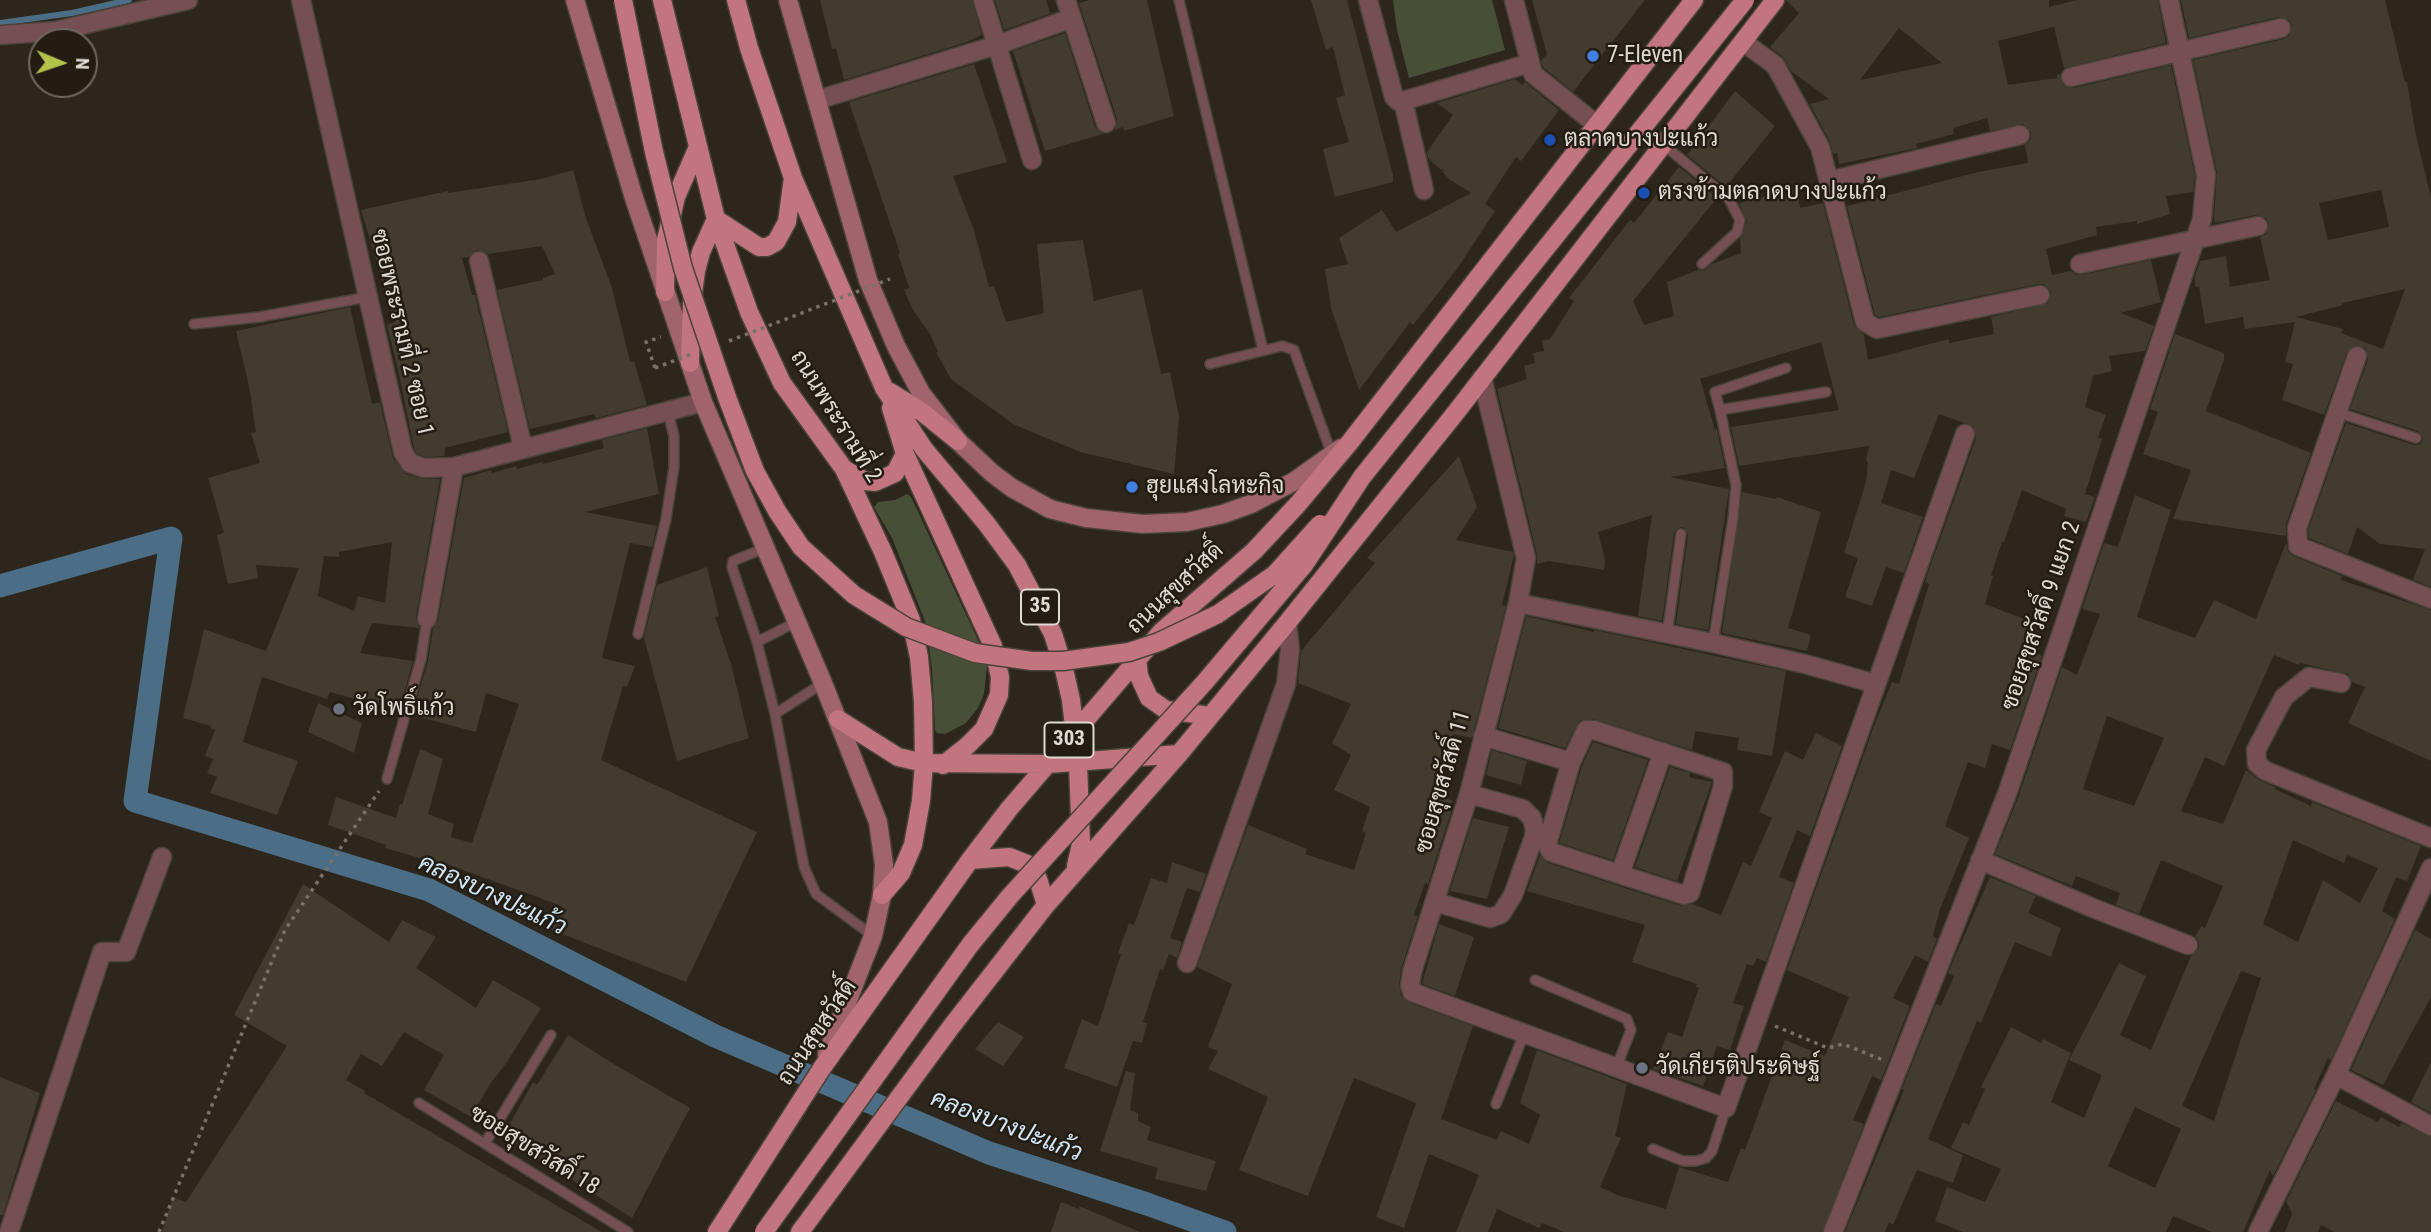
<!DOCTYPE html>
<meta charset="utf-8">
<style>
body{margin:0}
#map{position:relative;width:2431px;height:1232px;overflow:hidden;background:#2d261c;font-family:"Roboto Condensed",sans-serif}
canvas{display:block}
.north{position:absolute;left:28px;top:28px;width:70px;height:70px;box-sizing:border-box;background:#231c13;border:2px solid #6e6860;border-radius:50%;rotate:92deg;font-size:19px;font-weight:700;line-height:28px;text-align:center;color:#dfdad4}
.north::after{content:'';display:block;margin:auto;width:24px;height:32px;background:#b2c34c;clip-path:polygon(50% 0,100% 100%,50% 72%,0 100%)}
</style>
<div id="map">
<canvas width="2431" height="1232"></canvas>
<div class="north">N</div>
</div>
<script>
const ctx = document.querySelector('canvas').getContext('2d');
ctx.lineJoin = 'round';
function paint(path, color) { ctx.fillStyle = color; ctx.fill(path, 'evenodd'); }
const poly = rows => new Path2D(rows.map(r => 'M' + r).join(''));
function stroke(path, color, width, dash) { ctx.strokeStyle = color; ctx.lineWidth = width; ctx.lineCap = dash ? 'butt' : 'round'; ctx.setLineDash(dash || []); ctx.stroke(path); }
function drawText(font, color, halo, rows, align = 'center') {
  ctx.font = font + ' "Roboto Condensed",Sarabun,sans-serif'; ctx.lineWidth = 5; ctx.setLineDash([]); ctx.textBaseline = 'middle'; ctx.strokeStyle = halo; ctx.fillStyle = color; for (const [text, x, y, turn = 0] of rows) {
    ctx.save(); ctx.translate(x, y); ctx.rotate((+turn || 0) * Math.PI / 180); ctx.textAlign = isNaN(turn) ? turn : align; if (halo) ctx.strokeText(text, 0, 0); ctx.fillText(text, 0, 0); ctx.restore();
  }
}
paint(poly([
 [1393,0,1492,0,1505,50,1409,78,1397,30],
 [907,494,911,497,979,642,987,666,984,694,978,708,966,723,945,734,937,733,935,730,932,668,925,621,892,538,874,507,878,502,895,500]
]), '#475037');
stroke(poly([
 [0,23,72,13,129,0]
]), '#4b6e86', 6);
stroke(poly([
 [0,586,171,538,135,801,429,890,715,1036,989,1153,1147,1204,1225,1232]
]), '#4b6e86', 23);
paint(poly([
 [820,0,972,0,982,35,967,42,844,80,836,48,832,49],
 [995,0,1046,0,1050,13,1058,11,1004,30],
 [1089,0,1147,0,1174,116,1124,131,1123,127,1115,130,1117,119,1079,3],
 [1311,0,1347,0,1393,175,1393,182,1335,197,1323,149,1349,142,1336,98,1345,95,1333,47,1326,50],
 [1532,0,1645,0,1573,92,1543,67,1541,61,1547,54],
 [1786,0,2049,0,2049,7,2077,0,2158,0,2166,43,2064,68,2054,27,1998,41,2008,85,2057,78,2057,75,2060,74,2063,85,2074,88,2171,65,2195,176,2193,192,2166,196,2170,214,2137,224,2137,221,2096,227,2097,235,2046,249,2052,275,2071,271,2076,275,2082,275,2151,260,2161,302,2121,313,2154,326,2145,351,2109,356,2112,371,2093,376,2085,407,2106,415,2098,437,2102,439,2085,494,2095,497,2086,522,2064,516,2066,509,2022,490,2004,542,2002,542,1991,575,1993,576,1985,604,2037,624,2033,636,2025,647,2042,656,2010,750,1992,744,1985,768,1968,762,1945,826,1969,838,1940,909,1933,936,1937,939,1928,962,1915,955,1893,998,1910,1006,1881,1080,1872,1076,1853,1120,1864,1124,1822,1232,1564,1232,1542,1223,1539,1228,1497,1209,1488,1232,1456,1232,1479,1175,1429,1154,1404,1228,1376,1217,1416,1103,1354,1078,1308,1196,1239,1170,1268,1097,1208,1069,1218,1051,1208,1047,1232,984,1197,967,1248,825,1307,849,1305,854,1354,870,1366,833,1362,831,1370,807,1334,790,1351,755,1332,743,1351,704,1298,683,1301,651,1375,563,1367,558,1459,456,1477,507,1456,540,1513,552,1514,555,1502,605,1506,606,1472,738,1453,734,1436,794,1453,801,1448,811,1451,812,1428,884,1425,883,1414,915,1418,916,1401,969,1399,984,1401,996,1408,1002,1473,1026,1441,1119,1497,1140,1501,1131,1529,1144,1540,1115,1520,1103,1537,1050,1627,1084,1615,1136,1621,1138,1600,1187,1617,1195,1666,1209,1679,1167,1728,1182,1741,1148,1745,1150,1785,1040,1825,1056,1849,997,1787,970,1874,726,1892,682,1899,684,1929,584,1925,581,1976,438,1973,426,1939,414,1914,478,1891,470,1881,503,1923,517,1904,573,1886,567,1872,606,1845,597,1858,558,1844,553,1866,482,1868,462,1866,461,1869,446,1739,466,1731,427,1839,410,1821,342,1700,379,1715,430,1717,429,1725,468,1670,477,1729,489,1708,630,1676,624,1688,535,1683,527,1678,528,1674,533,1662,621,1638,616,1652,515,1598,532,1605,560,1604,570,1549,561,1537,564,1537,555,1497,389,1527,379,1524,366,1535,363,1533,353,1544,351,1542,341,1550,339,1574,301,1569,298,1630,220,1634,223,1679,167,1717,198,1633,301,1644,325,1674,316,1667,282,1698,270,1704,271,1712,264,1741,253,1740,238,1747,221,1739,203,1797,189,1800,208,1823,203,1854,325,1864,335,1868,360,1949,339,1949,343,1994,334,1991,317,2048,303,2051,292,2044,284,2038,284,1879,317,1875,315,1847,206,1978,172,2028,163,2025,145,2031,139,2031,132,2023,124,1990,131,1987,118,1953,128,1954,134,1916,144,1917,148,1839,164,1837,153,1833,154,1830,142,1810,104,1829,99,1791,71,1782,56,1770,47,1799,13],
 [1899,28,1942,63,1860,80],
 [2181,0,2385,0,2405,82,2407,82,2415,131,2431,198,2431,587,2413,580,2425,549,2380,544,2357,527,2348,554,2309,538,2308,530,2346,423,2414,445,2420,444,2423,439,2418,431,2350,409,2368,360,2365,348,2356,345,2347,352,2324,415,2282,400,2293,364,2285,362,2295,322,2245,329,2243,317,2205,324,2199,286,2195,287,2195,276,2200,261,2226,256,2230,287,2270,280,2260,237,2266,234,2269,224,2266,218,2256,215,2215,223,2214,216,2217,173,2193,60,2284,39,2289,36,2292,26,2289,20,2278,17,2189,38],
 [2381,190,2389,227,2328,240,2319,203],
 [2405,289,2383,349,2341,333,2343,329,2296,317,2343,305,2342,303],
 [1065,33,1095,127,1103,134,1045,151,1013,51],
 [974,64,1007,162,953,176,974,230,989,287,994,286,1006,322,1044,313,1037,244,1083,240,1094,301,1142,289,1161,374,1170,372,1179,417,1174,474,1080,452,1013,424,951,379,936,352,938,352,930,334,913,310,904,290,909,288,898,254,900,253,849,102],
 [1515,79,1522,85,1525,82,1559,110,1521,161,1516,157,1485,204,1495,211,1457,269,1413,325,1410,322,1359,390,1331,308,1325,269,1348,264,1339,238,1382,210,1396,232,1471,193,1449,179,1442,171,1445,169,1441,170,1428,158,1427,152,1453,115,1437,103],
 [1735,91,1775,126,1726,187,1687,155],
 [573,170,586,218,612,288,630,362,634,361,647,405,596,418,594,414,530,429,497,290,543,280,543,278,555,274,542,246,488,254,477,250,469,257,462,258,472,295,475,295,508,432,445,448,444,456,426,457,417,454,414,448,399,374,387,325,395,322,361,210,448,191,448,193,541,179],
 [350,307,372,404,380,402,393,458,406,474,424,479,440,479,416,617,419,628,372,623,360,653,413,661,399,711,330,692,327,699,262,677,243,742,298,761,277,815,210,793,217,777,207,773,213,759,205,756,215,730,211,728,211,726,183,718,204,629,266,651,299,568,256,565,258,578,228,584,217,535,224,533,208,478,260,463,251,433,256,432,249,386,236,331],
 [392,542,385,603,358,596,354,611,318,596,324,556,339,557,339,552],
 [2175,334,2224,353,2224,360,2206,411,2311,453,2286,524,2286,536,2173,519,2191,470,2143,454,2158,412,2150,409],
 [647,428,659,494,585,512,657,526,652,547,630,543,602,658,635,666,627,687,623,686,601,760,757,832,686,982,552,930,562,906,441,862,441,864,385,848,386,845,328,825,336,797,396,818,400,804,402,805,420,749,443,759,428,814,454,824,451,837,472,843,519,704,486,693,476,732,412,715,428,661,433,629,438,621,464,478,491,470,492,473,516,466,517,469,542,462,543,464,578,455,604,448,602,440],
 [1742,492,1776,499,1777,497,1821,512,1788,628,1811,635,1807,651,1722,633],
 [2135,495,2171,510,2137,617,2195,638,2214,600,2256,619,2286,543,2288,552,2293,556,2342,576,2341,580,2431,610,2431,761,2348,723,2365,687,2352,682,2348,674,2300,663,2299,665,2274,655,2224,766,2205,757,2181,811,2223,824,2246,770,2261,781,2275,787,2275,789,2311,806,2312,802,2421,846,2407,881,2396,877,2382,911,2395,919,2331,1060,2328,1058,2314,1089,2316,1090,2273,1176,2270,1170,2243,1232,2212,1232,2173,1216,2166,1232,1963,1232,1935,1221,1947,1187,1985,1202,2001,1169,1951,1148,1963,1122,1969,1125,1985,1089,1981,1087,2011,1027,2041,1043,2043,1039,2071,1053,2051,1102,2084,1118,2102,1075,2069,1060,2119,963,2146,976,2120,1035,2151,1050,2191,956,2199,948,2199,943,2195,937,2201,926,2205,928,2223,886,2161,860,2139,914,2116,905,2120,893,2076,876,2072,886,1995,854,2018,798,2062,667,2077,675,2100,614,2082,609,2104,543,2118,547],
 [2107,716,2164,738,2134,806,2083,789],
 [2293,840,2344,863,2347,855,2378,868,2360,903,2323,880,2298,942,2263,924],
 [2241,971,2261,978,2214,1121,2182,1106],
 [2135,1107,2181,1129,2155,1188,2108,1166],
 [707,567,719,616,715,617,731,664,749,738,677,761,644,638,657,585],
 [1526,616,1594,632,1594,630,1786,671,1772,756,1737,750,1739,738,1695,731,1692,750,1594,719,1579,721,1565,748,1498,728],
 [318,703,362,723,354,753,308,732],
 [1816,733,1842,746,1810,836,1797,830,1779,877,1794,883,1766,962,1757,958,1753,966,1747,964,1733,1003,1744,1006,1730,1050,1717,1046,1703,1086,1653,1069,1668,1032,1682,1037,1699,988,1696,986,1697,984,1632,962,1645,925,1527,891,1540,855,1548,863,1681,906,1692,904,1721,915,1743,862,1751,866,1772,818,1759,812,1785,751,1803,760],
 [1593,742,1648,760,1613,860,1559,843,1582,766],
 [1492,750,1527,761,1521,785,1486,775],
 [1670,767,1690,773,1689,777,1712,782,1677,881,1635,867],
 [1473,818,1509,827,1487,899,1450,891],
 [1172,862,1206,874,1200,892,1187,888,1170,938,1182,942,1177,958,1169,954,1163,970,1160,969,1143,1022,1147,1023,1142,1043,1133,1041,1117,1087,1064,1068,1082,1019,1098,1026,1121,954,1118,953,1129,923,1134,925,1151,878,1167,883],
 [1990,877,2036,896,2028,913,2061,928,2051,957,2015,942,1981,1023,1977,1021,1928,1139,1963,1155,1953,1183,1917,1170,1893,1225,1889,1222,1885,1232,1845,1232,1904,1090,1902,1089,1936,1004,1941,1006,1954,976,1948,973],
 [303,884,389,942,402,920,436,937,416,968,476,1008,493,980,541,1008,507,1062,490,1084,471,1117,424,1090,444,1055,404,1032,382,1066,361,1054,346,1080,365,1091,364,1093,602,1232,162,1232,173,1197,186,1202,287,1046,234,1015],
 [1439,924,1474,937,1455,996,1422,984],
 [2415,930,2431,939,2431,997,2383,1085,2351,1070],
 [998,1022,1024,1037,1003,1066,975,1049],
 [568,1035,612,1063,690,1108,632,1218,503,1136,533,1082,537,1085],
 [2431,1062,2431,1113,2411,1102],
 [1126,1071,1135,1073,1130,1110,1138,1113,1138,1121,1151,1127,1147,1140,1216,1161,1206,1191,1155,1179,1158,1168,1100,1151],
 [0,1077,40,1093,3,1215,0,1215],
 [2336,1101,2378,1122,2381,1117,2399,1127,2401,1123,2431,1137,2431,1232,2334,1232,2321,1225,2318,1232,2285,1232,2292,1214,2286,1201],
 [1061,1202,1079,1209,1079,1206,1140,1232,1051,1232]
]), '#423b30');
const lane = poly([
 [1179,0,1263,350],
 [1664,145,1729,199,1740,220,1737,232,1702,264],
 [194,324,259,317,368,297],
 [1210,364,1282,346,1294,350,1332,455],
 [1720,410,1715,392,1786,368],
 [2336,412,2416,438],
 [765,548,733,561,732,567,757,642,775,714,804,867,816,894,873,936],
 [638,634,666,519,674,467,674,436,668,412],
 [1667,635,1681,534],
 [757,642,798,621],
 [1713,643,1733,519,1736,485,1720,410,1826,392],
 [775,714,823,683],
 [387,779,421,659,427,619],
 [1535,980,1627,1019,1631,1030,1616,1068],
 [419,1103,628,1232],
 [1496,1104,1524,1034],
 [485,1143,551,1035],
 [1653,1149,1683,1161,1696,1161,1706,1158,1712,1151,1726,1108]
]);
const street = poly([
 [301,0,403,452,410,463,424,468,454,467,703,402],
 [983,0,1032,160],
 [1066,0,1106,123],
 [1368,0,1394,97,1398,101,1403,101,1424,190],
 [1514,0,1533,74,1597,125],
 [0,35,56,31,188,0],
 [1743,42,1775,65,1820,147,1865,322,1877,329,2040,295],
 [2071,77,2281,28],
 [817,100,997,45,1072,18],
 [1403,101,1530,63],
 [1829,181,2020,135],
 [479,261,523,448],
 [2080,264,2258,226],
 [2357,356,2297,528,2298,546,2431,599],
 [1482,378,1526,558,1518,603,1469,794,1412,972,1410,986,1412,992,1726,1108,1965,434],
 [1518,603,1713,643,1805,664,1876,684],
 [427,619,454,467],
 [2341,683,2309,677,2284,697,2256,750,2257,764,2266,771,2431,838],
 [1586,730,1594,730,1723,772,1723,786,1690,893,1684,895,1551,852,1547,844,1571,762,1586,730],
 [1483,736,1571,762],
 [1980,860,2093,908,2188,945],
 [1620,874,1663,752],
 [1435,902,1490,918,1501,914,1513,895,1534,837,1535,830,1532,818,1523,809,1469,794],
 [1187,963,1286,684,1290,650,1287,623],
 [2336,1075,2431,1126],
 [9,1232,102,952,126,952,162,857],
 [1833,1232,2007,794,2202,219,2206,175,2169,0],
 [2258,1232,2336,1075,2431,868]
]);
const secondary = poly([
 [575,0,634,198,703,402,823,683,878,822,884,865,882,895,873,936,827,1054],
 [788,0,868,280,896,346,921,393,958,441,992,473,1012,488,1050,509,1086,518,1143,524,1187,522,1223,514,1251,504,1293,482,1341,448]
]);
const primary = poly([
 [662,0,716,219,749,312,782,383,844,469,883,552,911,620,919,657,923,702,924,763,921,801,913,845,901,873,882,895],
 [736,0,749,48,793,178,884,388,924,449,986,523,1017,565,1053,634,1064,669,1071,700,1078,763,1081,844,1076,866],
 [665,292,666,240,676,197,697,149],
 [690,363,692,301,696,271,701,252,716,219,759,247,767,247,776,242,787,222,793,178],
 [890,392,922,412,958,441],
 [891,408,905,454,993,646,1000,677,999,695,984,729,967,746,943,765],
 [844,469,865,481,875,482,895,473,905,454],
 [1137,658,1139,676,1149,698,1166,710,1210,716],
 [838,719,898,757,924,763,1048,764,1179,754],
 [970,860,1009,857,1027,864,1038,879,1046,905],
 [717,1232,822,1068,970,860,1009,809,1161,632,1254,551,1298,504,1350,442,1694,0],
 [800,1232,951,1027,1046,905,1179,754,1287,623,1457,411,1775,0]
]);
stroke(lane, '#494339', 12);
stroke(street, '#494339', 21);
stroke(secondary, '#494339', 21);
stroke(primary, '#494339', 21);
stroke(poly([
 [655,368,646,342,661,337],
 [1775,1026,1828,1048,1843,1044,1883,1060],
 [159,1232,285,930,379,791]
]), '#777168', 3.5, [3.5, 5]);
stroke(lane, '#754f54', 9);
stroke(street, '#754f54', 18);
stroke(secondary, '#a1646c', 18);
stroke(primary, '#c2757f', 18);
const primaryBridge = poly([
 [623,0,654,152,683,268,728,400,755,471,777,511,801,547,854,595,906,627,975,653,1032,661,1063,661,1129,652,1159,642,1218,614,1275,574,1320,524],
 [764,1232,970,945,1010,896,1204,683,1304,565,1362,477,1745,0]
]);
stroke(primaryBridge, '#494339', 21, []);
stroke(poly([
 [729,341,890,279],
 [655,368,692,354]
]), '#777168', 3.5, [3.5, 5]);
stroke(primaryBridge, '#c2757f', 18);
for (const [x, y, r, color] of [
 [1593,56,7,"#3f7fe0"],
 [1550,140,7,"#1a4fb4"],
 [1644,193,7,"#1a4fb4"],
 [1132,487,7,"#3f7fe0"],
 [339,709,7,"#6b7280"],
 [1642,1068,7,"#6b7280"]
]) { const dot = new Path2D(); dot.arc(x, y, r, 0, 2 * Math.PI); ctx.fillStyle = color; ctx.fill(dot); stroke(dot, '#231c13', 2.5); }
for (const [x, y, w] of [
 [1040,607,38],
 [1069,740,49]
]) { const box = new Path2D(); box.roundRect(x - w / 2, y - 17.5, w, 35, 5); ctx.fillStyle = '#231c13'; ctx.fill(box); stroke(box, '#dfdad4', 2); }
drawText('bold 21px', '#dfdad4', null, [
 ["35",1040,607],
 ["303",1069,740]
]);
drawText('23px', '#dfdad4', '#231c13', [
 ["7-Eleven",1607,56],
 ["ตลาดบางปะแก้ว",1564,140],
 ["ตรงข้ามตลาดบางปะแก้ว",1658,193],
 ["ฮุยแสงโลหะกิจ",1146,487],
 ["วัดโพธิ์แก้ว",353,709],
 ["วัดเกียรติประดิษฐ์",1656,1068]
], 'left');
drawText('23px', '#dfdad4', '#231c13', [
 ["ซอยพระรามที่ 2 ซอย 1",401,333,77],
 ["ถนนพระรามที่ 2",835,417,58],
 ["ถนนสุขสวัสดิ์",1176,589,-43],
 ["ซอยสุขสวัสดิ์ 9 แยก 2",2042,616,-71],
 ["ซอยสุขสวัสดิ์ 11",1444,782,-74],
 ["ถนนสุขสวัสดิ์",818,1033,-56],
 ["ซอยสุขสวัสดิ์ 18",534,1151,32]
]);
drawText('italic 24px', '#d0e7f8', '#231c13', [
 ["คลองบางปะแก้ว",492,896,25],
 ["คลองบางปะแก้ว",1006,1127,21]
]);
</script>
